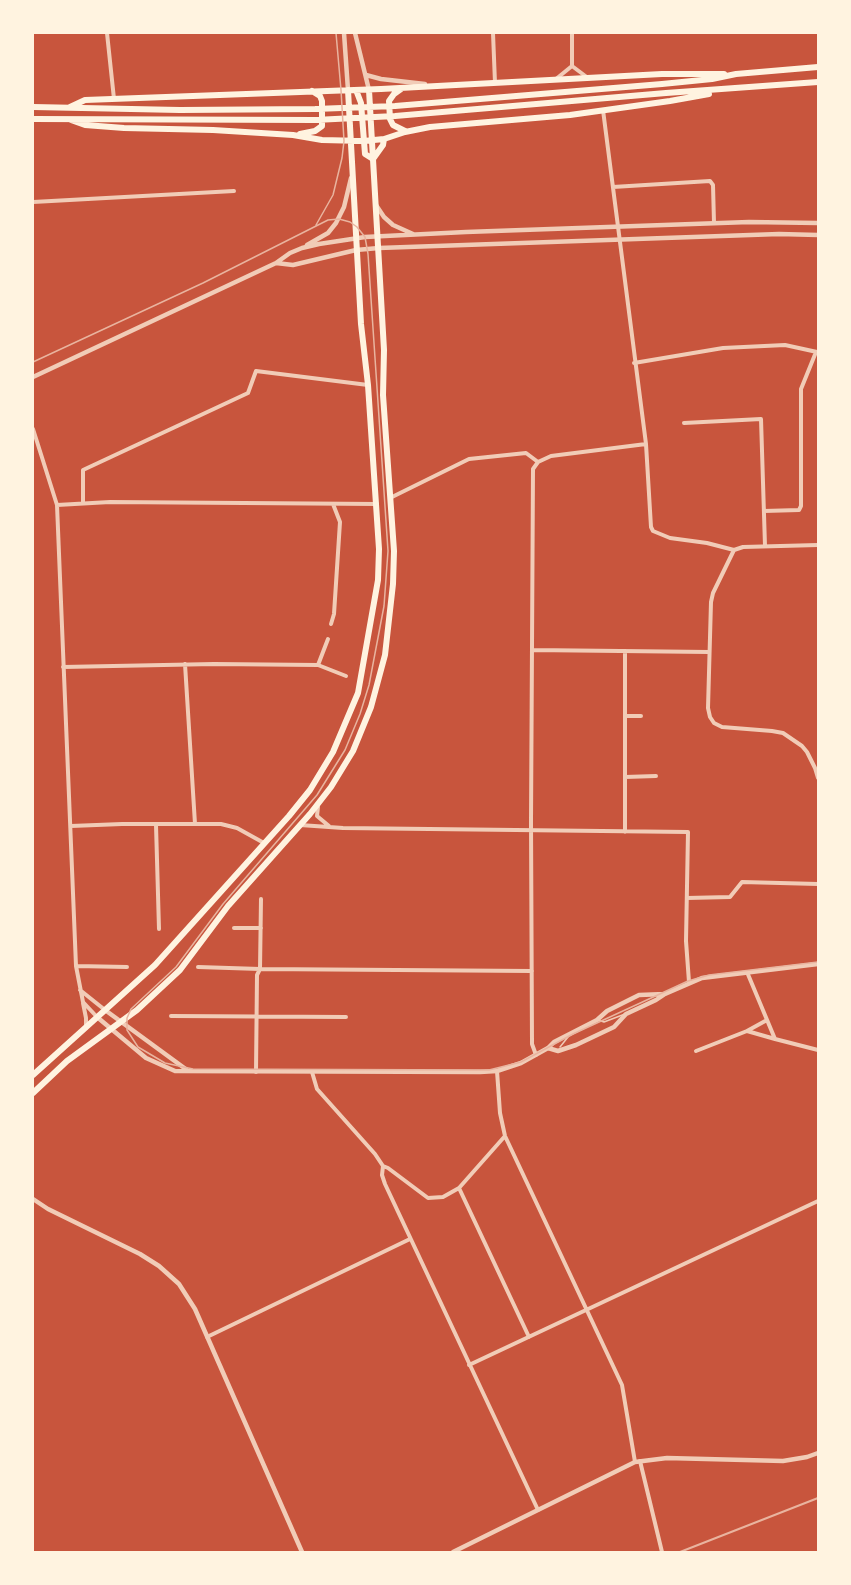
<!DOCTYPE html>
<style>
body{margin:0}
#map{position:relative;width:851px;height:1585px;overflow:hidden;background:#c8553d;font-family:"Exo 2",sans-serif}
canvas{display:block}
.frame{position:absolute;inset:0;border:34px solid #fff3e0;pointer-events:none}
</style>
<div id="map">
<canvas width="851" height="1585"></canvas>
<div class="frame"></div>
</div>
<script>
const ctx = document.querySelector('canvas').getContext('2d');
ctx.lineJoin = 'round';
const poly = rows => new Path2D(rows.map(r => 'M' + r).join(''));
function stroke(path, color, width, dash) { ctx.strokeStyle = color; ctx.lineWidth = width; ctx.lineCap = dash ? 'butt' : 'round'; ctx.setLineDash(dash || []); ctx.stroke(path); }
stroke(poly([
 [598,1020,604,1022,625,1014],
 [560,1047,568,1037]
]), '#f1ccb7', 1.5);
stroke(poly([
 [107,33,114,99],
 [493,33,495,83],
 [572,66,588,78],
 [556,79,572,66,572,33],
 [603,110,646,444,651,527,653,531,670,538,707,543,734,550,743,547,818,545],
 [613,187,710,181,713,185,714,223],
 [33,202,234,191],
 [634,363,723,348,785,345,817,352],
 [684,423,761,419,765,546],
 [33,429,57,505,76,966,83,1002,97,1017],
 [390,498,469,459,526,453,538,462],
 [83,502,83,470,248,393,256,371,368,385],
 [57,505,110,502,377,504],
 [764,511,799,510,801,506,801,389,816,352],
 [734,550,713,593,711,602,708,708,710,717,714,723,722,727,772,731,783,733,802,746,807,752,815,768,818,778],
 [331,624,334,614,340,522,333,504],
 [532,650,709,652],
 [625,651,625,832],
 [185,664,195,824],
 [318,665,328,639],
 [63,667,214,664,318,665,346,676],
 [625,716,641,716],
 [625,777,656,776],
 [318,807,317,816,329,826],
 [156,825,159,929],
 [300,825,343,828,688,832,686,941,689,982],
 [71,826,122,824,221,824,237,828,264,843],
 [687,898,730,897,742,882,818,884],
 [234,928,261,928],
 [76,966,127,967],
 [198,967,260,969,532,971],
 [747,972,775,1039,818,1050],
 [80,990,105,1010],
 [83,1003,86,1018,86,1028],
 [171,1016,346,1017],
 [767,1020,747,1031,775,1039],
 [696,1051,747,1031],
 [536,1055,532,1044,531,822,533,469,538,462,551,456,646,444],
 [497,1071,500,1113,505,1136,622,1385,635,1462],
 [256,1072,257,975,260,969,261,899],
 [312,1072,317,1089,375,1154,383,1166,388,1168,428,1198,443,1197,459,1188,505,1136],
 [383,1166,382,1175,385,1184,538,1510],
 [459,1188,529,1337],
 [207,1337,410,1239],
 [469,1365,818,1201],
 [640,1461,662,1552]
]), '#f1ccb7', 4);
stroke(poly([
 [344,33,348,90],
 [355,33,369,90],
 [366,75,381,79,425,84],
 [376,205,384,217,393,225,413,234],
 [307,245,328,233,336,223,344,207,351,178],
 [276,263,293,265,356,250,379,248,779,234,818,235],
 [33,377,276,263,290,253,302,248,319,244,365,237,466,232,749,222,818,223],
 [105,1010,187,1070],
 [97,1017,146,1058,175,1071,480,1072,497,1071,521,1063,548,1048,554,1042,597,1020,607,1011,639,995,665,994],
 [548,1048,558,1051,576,1045,614,1027,626,1014,656,1000,665,994,702,978,818,964],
 [33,1199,48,1209,140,1254,159,1266,179,1284,195,1309,302,1552],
 [453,1552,635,1462,667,1458,783,1461,807,1457,818,1453]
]), '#f1ccb7', 4.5);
stroke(poly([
 [401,89,394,94,389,101,390,119,393,125,405,131],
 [356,90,361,103,365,154,373,159],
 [33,107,180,110,315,109,395,106,662,84,712,79,736,74,818,67],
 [70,107,85,100,381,89,662,74,724,74],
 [33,119,315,120,395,116,666,93,818,82],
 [71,120,85,125,124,128,213,130,293,135,322,140,364,141,384,139,405,132,430,127,570,115,670,101,709,94],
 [300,134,315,131,322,126,322,101,320,96,312,91],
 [373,159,383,145,384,139],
 [33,1075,155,965,289,816,310,790,333,752,358,693,378,580,379,549,368,385,361,324,348,90],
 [33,1093,67,1061,137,1010,180,970,228,906,310,814,331,787,353,751,371,707,385,655,393,584,394,551,383,395,384,350,369,90]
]), '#fff3e0', 6);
stroke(poly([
 [316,225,333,195,342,158,344,141,341,90,336,33],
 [33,362,203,283,328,220,339,219,350,222,357,227,365,237,368,254,388,551,384,606,369,685,360,714,345,750,317,795,223,904,176,967,131,1009,127,1018,127,1030,138,1047,165,1063,193,1069,489,1070,521,1062,573,1034,688,981,709,975,818,962]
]), '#e9b49f', 1.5);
stroke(poly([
 [680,1552,818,1498]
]), '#e9b49f', 2);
</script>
